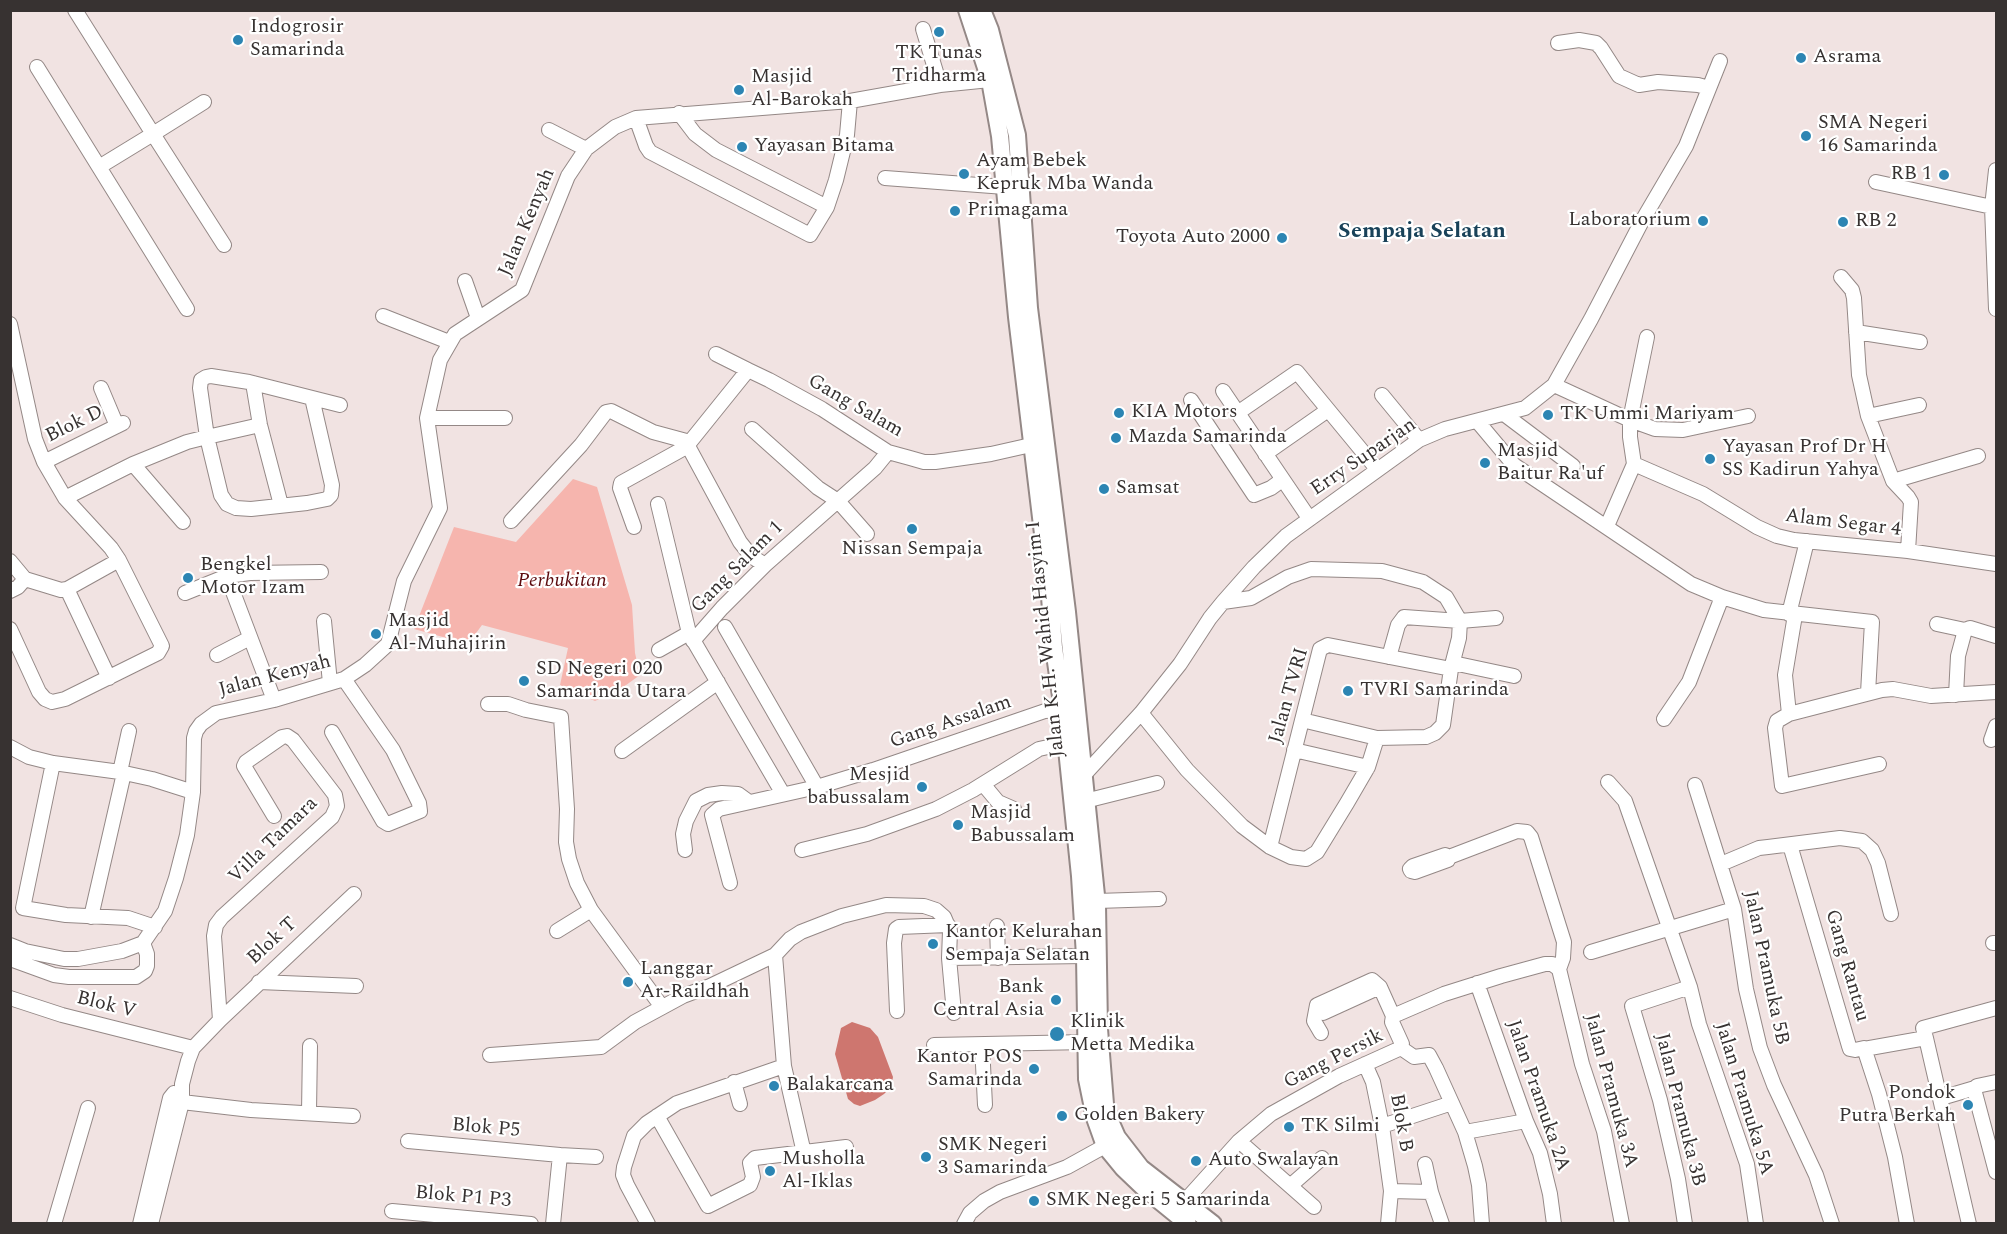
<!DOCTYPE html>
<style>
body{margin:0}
#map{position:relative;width:2007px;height:1234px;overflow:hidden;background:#f1e3e2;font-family:Spectral,serif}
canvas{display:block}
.frame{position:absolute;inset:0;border:12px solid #373231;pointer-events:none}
</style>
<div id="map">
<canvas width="2007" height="1234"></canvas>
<div class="frame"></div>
</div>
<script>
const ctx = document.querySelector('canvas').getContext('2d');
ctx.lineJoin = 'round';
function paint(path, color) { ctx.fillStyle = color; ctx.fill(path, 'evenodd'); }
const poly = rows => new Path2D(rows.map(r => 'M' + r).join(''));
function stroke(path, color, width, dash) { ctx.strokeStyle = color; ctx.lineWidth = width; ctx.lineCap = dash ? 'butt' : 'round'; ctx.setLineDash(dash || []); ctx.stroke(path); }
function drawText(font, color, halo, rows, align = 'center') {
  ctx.font = font + ' Spectral,serif'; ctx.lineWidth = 4.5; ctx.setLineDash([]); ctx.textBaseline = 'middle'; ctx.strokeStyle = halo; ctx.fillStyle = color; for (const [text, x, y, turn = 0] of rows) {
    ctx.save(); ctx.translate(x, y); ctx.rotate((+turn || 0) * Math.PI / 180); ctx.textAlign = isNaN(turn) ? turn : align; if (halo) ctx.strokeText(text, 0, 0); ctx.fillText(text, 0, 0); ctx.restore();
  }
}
paint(poly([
 [573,479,597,487,632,605,635,653,640,675,622,688,595,701,560,685,568,648,482,625,468,644,414,629,454,527,516,542]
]), '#f6b5ae');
paint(poly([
 [852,1022,870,1028,878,1037,893,1077,891,1087,884,1094,875,1100,860,1106,854,1104,848,1099,835,1054,841,1028]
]), '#ce766f');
const minor = poly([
 [75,10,153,134,99,167],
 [923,29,940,85],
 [1558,43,1579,40,1596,43,1601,48,1619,76,1639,85,1658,82,1698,85,1709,88],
 [37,67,187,309],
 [204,102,153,134,224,245],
 [679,113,695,134,716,150,827,207],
 [636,118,646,146,650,152,810,235,827,207,836,180,847,135,850,101],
 [549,130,586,149],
 [1996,170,1992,207,1996,309],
 [885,178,1005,187],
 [1876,182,1992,207],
 [1841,277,1852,290,1854,298,1859,375,1868,416,1893,481,1908,497,1911,502,1908,551],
 [465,281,478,318],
 [383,316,449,342],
 [10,324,35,439,44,462,65,498,111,548,119,560,162,646,158,653,65,699,52,702,45,699,39,692,10,629],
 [1856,332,1920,342],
 [1647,337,1630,420,1630,437,1634,464,1703,494,1757,527,1777,536,1794,540,1908,551,1996,564],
 [716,354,748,370],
 [253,383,260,425,281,505],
 [1554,385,1630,420,1655,429,1683,430,1748,416],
 [101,388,117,426],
 [1223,391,1309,518],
 [1382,395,1419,440],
 [1191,400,1254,495,1271,488,1282,480],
 [1239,412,1297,372,1377,469],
 [1504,414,1573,466],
 [1868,416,1919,405],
 [427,418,505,418],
 [1478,422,1514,465,1691,584,1722,597,1764,610,1872,622,1868,693],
 [260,425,207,437,221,495,227,504,236,508,251,509,307,503,327,499,331,495,332,485,312,398],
 [752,429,818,488,838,501,867,534],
 [1265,454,1328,410],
 [44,462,123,423],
 [133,464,183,522],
 [1893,481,1978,456],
 [65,498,133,464,187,442,207,437,200,388,201,380,206,377,211,376,249,382,340,405],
 [658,504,689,633,783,794],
 [511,521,581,445,606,412,611,411,653,432,690,442],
 [1607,526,1634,464],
 [634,527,620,488,621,483,688,446],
 [10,561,25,579,61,590,67,589,119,560],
 [765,565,751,556,740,542,688,446,690,442,748,370,769,380,822,409,888,452,910,458,924,462,935,462,991,454,1031,445],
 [227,576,274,700],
 [67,589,109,678],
 [10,591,18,587,25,579],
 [185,593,227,576,250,573,321,572],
 [1789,614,1807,541],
 [324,621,330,683],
 [1937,624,1965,630,1970,628,1996,636],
 [725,627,817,787],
 [693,641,722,608,765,565,875,468,888,452],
 [659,650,689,633],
 [217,655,250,638],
 [1389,657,1398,625,1404,617,1460,621,1496,618],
 [1453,663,1514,676],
 [1956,695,1958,656,1965,630],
 [488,704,508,704,526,710,561,717,567,809,566,842,569,859,577,883,591,910,662,1007],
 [1141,713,1187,770,1242,826,1270,847,1291,857,1306,859,1317,852,1347,803,1368,767,1377,738,1426,737,1435,733,1443,725,1451,669,1459,638,1460,621,1446,597,1423,582,1382,571,1311,569,1288,577,1251,598,1223,602],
 [1789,714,1785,675,1795,615],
 [1664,719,1689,682,1722,597],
 [1302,720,1377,738],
 [332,732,383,821,388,824,420,811,419,803,393,750,344,679],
 [1991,740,1996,726],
 [10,747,29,757,53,763,120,772,152,779,193,792],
 [1294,750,1368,767],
 [622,751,718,682],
 [53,763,23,908,66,915,128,918,155,927],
 [1879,764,1782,786,1775,728,1777,721,1789,714,1882,690,1893,689,1931,696,1996,692],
 [120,772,129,731],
 [1083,776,1141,713,1180,664,1210,618,1223,602,1254,567,1286,536,1419,440,1445,429,1525,408,1554,385,1591,319,1642,221,1686,146,1720,61],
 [1608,782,1625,801,1690,987,1699,1024,1747,1164,1756,1224],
 [983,784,998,802,1014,809],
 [1695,785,1734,909,1746,989,1760,1048,1774,1085,1816,1175,1832,1224],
 [1085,801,1157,783],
 [1790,845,1849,1046,1850,1049,1855,1050,1864,1048,1879,1094,1895,1157,1907,1224],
 [1270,847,1320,649,1328,645,1451,669],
 [685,850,683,834,686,821,696,801,708,795,722,793,738,794,749,802],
 [802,850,867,834,936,809,973,790,1039,749,1066,743],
 [1449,857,1448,860,1415,872,1411,871,1410,869,1413,866,1445,855,1449,857,1517,831,1527,832,1531,837,1564,942,1563,958,1559,969],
 [1721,864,1759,848,1768,847,1840,838,1862,841,1872,850,1878,863,1891,914],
 [730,883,712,815,719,809,817,787,873,770,1045,711,1063,710],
 [1097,901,1159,899],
 [91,917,124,773],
 [997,926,998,958],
 [557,931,591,910],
 [1993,943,1996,943],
 [10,945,25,951,64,959,78,959,122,951,143,943,165,911,176,878,187,835,193,792,194,738,196,731,201,724,216,713,274,700,344,679,365,665,388,644,404,581,440,508,427,418,440,360,455,334,522,290,568,176,586,149,615,127,636,118,850,101,940,85,990,80],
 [1591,952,1734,909],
 [775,955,784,1066,804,1153],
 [949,958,954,1013],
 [10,959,54,975,69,977,136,977,145,971,147,966,147,954,143,943],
 [1559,969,1582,1064,1604,1131,1622,1224],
 [259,982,356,986],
 [1477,983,1526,1121,1540,1153,1550,1194,1554,1224],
 [10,998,62,1015,193,1048],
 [1317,1010,1323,1013,1380,987],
 [897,1011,894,943,896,929,899,927,948,925],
 [220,1020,354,894],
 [1321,1033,1314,1021,1317,1005,1372,980,1380,987,1393,1016],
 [1926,1038,1923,1028,1996,1008],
 [934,1045,1087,1042],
 [982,1045,985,1105],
 [1401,1048,1414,1057,1429,1055,1436,1068,1465,1132,1475,1166,1479,1185,1482,1224],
 [1864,1049,1926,1038,1969,1224],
 [490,1055,601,1047,635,1022,683,996,710,986,775,955,790,939,801,932,842,916,886,905,924,906,936,910,944,917,950,931,949,958,1085,956],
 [1365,1064,1373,1082,1382,1126,1391,1191,1388,1224],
 [734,1082,740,1104],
 [1996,1082,1977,1086,1974,1089,1996,1172],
 [170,1098,182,1102,251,1110,353,1116],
 [1941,1098,1975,1088],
 [309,1112,310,1046],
 [657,1116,708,1206,750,1185,753,1177,750,1163,755,1158,846,1147],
 [1382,1126,1452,1103],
 [1465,1132,1526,1121],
 [408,1141,560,1155,596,1157],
 [1239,1141,1314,1207],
 [1425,1164,1431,1192,1442,1224],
 [1290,1186,1322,1158],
 [1391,1191,1431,1192],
 [1184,1202,1239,1141,1271,1114,1339,1076,1401,1048,1402,1044,1392,1022,1393,1016,1444,994,1501,976,1545,964,1552,964,1559,969],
 [392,1211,531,1224],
 [54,1224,88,1108],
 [140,1224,170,1098,174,1093],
 [151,1224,182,1102,182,1084,188,1061,193,1048,220,1020,214,936,216,925,222,917,332,817,337,806,335,795,293,740,287,736,282,737,246,762,244,766,274,816],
 [553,1224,560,1155],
 [648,1224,627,1185,623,1175,624,1167,634,1136,647,1123,677,1103,784,1066],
 [964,1224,970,1213,984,1201,1000,1192,1067,1167,1105,1146],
 [1685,1224,1678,1179,1660,1100,1632,1006,1690,987]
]);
const major = poly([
 [967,10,990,80,1000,136,1017,317,1049,584,1054,648,1063,710,1080,876,1085,956,1087,1079,1095,1118,1105,1146,1123,1168,1145,1189,1188,1224],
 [982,10,990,30,1017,135,1029,308,1067,612,1097,905,1099,1029,1105,1104,1110,1121,1117,1137,1141,1168,1213,1224]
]);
stroke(minor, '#948886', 16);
stroke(major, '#948886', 20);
stroke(minor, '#fff', 14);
stroke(major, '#fff', 16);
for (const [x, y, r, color] of [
 [939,32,6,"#2c85b3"],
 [238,40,6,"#2c85b3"],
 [1801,58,6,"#2c85b3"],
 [739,90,6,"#2c85b3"],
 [1806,136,6,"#2c85b3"],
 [742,147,6,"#2c85b3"],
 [964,174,6,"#2c85b3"],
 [1944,175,6,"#2c85b3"],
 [955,211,6,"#2c85b3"],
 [1703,221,6,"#2c85b3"],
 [1843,222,6,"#2c85b3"],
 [1282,238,6,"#2c85b3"],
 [1119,413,6,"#2c85b3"],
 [1548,415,6,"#2c85b3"],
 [1116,438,6,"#2c85b3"],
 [1710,459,6,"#2c85b3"],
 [1485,463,6,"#2c85b3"],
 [1104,489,6,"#2c85b3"],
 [912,529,6,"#2c85b3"],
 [188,578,6,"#2c85b3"],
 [376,634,6,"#2c85b3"],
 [524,681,6,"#2c85b3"],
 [1348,691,6,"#2c85b3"],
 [922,787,6,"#2c85b3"],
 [958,825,6,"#2c85b3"],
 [933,944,6,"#2c85b3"],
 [628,982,6,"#2c85b3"],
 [1056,1000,6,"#2c85b3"],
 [1057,1034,8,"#2c85b3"],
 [1034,1069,6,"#2c85b3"],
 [774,1086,6,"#2c85b3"],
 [1968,1105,6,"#2c85b3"],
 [1062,1116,6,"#2c85b3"],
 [1289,1127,6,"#2c85b3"],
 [926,1157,6,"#2c85b3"],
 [1196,1161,6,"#2c85b3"],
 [770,1171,6,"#2c85b3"],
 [1034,1201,6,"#2c85b3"]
]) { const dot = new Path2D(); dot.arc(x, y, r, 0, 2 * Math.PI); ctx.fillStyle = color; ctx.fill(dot); stroke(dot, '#fff', 2); }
drawText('20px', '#373231', '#fff', [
 ["Indogrosir",250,28],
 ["Samarinda",250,51],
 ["TK Tunas",939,54,"center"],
 ["Tridharma",939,77,"center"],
 ["Asrama",1813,58],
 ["Masjid",751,78],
 ["Al-Barokah",751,101],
 ["SMA Negeri",1818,124],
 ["16 Samarinda",1818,147],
 ["Yayasan Bitama",754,147],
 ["Ayam Bebek",976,162],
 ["Kepruk Mba Wanda",976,185],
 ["RB 1",1932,175,"right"],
 ["Primagama",967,211],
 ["Laboratorium",1691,221,"right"],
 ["RB 2",1855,222],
 ["Toyota Auto 2000",1270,238,"right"],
 ["KIA Motors",1131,413],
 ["TK Ummi Mariyam",1560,415],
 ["Mazda Samarinda",1128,438],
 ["Yayasan Prof Dr H",1722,448],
 ["SS Kadirun Yahya",1722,471],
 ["Masjid",1497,452],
 ["Baitur Ra'uf",1497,475],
 ["Samsat",1116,489],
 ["Nissan Sempaja",912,550,"center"],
 ["Bengkel",200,566],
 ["Motor Izam",200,589],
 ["Masjid",388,622],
 ["Al-Muhajirin",388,645],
 ["SD Negeri 020",536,670],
 ["Samarinda Utara",536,693],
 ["TVRI Samarinda",1360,691],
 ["Mesjid",910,776,"right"],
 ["babussalam",910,799,"right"],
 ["Masjid",970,814],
 ["Babussalam",970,837],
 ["Kantor Kelurahan",945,933],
 ["Sempaja Selatan",945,956],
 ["Langgar",640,970],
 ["Ar-Raildhah",640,993],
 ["Bank",1044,988,"right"],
 ["Central Asia",1044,1011,"right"],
 ["Klinik",1070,1023],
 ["Metta Medika",1070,1046],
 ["Kantor POS",1022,1058,"right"],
 ["Samarinda",1022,1081,"right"],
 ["Balakarcana",786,1086],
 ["Pondok",1956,1094,"right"],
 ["Putra Berkah",1956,1117,"right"],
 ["Golden Bakery",1074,1116],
 ["TK Silmi",1301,1127],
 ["SMK Negeri",938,1146],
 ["3 Samarinda",938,1169],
 ["Musholla",782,1160],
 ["Al-Iklas",782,1183],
 ["Auto Swalayan",1208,1161],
 ["SMK Negeri 5 Samarinda",1046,1201]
], 'left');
drawText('20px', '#373231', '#fff', [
 ["Jalan Kenyah",528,223,-67],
 ["Gang Salam",855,407,30],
 ["Blok D",75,425,-26],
 ["Erry Suparjan",1364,458,-34],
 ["Alam Segar 4",1843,524,7],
 ["Gang Salam 1",738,568,-45],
 ["Jalan K.H. Wahid Hasyim I",1047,639,-96],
 ["Jalan Kenyah",275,677,-15],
 ["Jalan TVRI",1290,696,-74],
 ["Gang Assalam",951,723,-19],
 ["Villa Tamara",274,841,-44],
 ["Blok T",273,942,-43],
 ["Gang Rantau",1846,966,74],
 ["Jalan Pramuka 5B",1765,968,78],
 ["Blok V",106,1006,14],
 ["Gang Persik",1334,1060,-27],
 ["Jalan Pramuka 3A",1610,1091,75],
 ["Jalan Pramuka 2A",1537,1096,71],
 ["Jalan Pramuka 5A",1743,1099,73],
 ["Jalan Pramuka 3B",1679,1110,76],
 ["Blok B",1400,1123,80],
 ["Blok P5",486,1129,5],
 ["Blok P1 P3",463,1198,5]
]);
drawText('italic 20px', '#5d0b0e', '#fff', [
 ["Perbukitan",562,582]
]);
drawText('bold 22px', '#194259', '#fff', [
 ["Sempaja Selatan",1422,233]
]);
</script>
